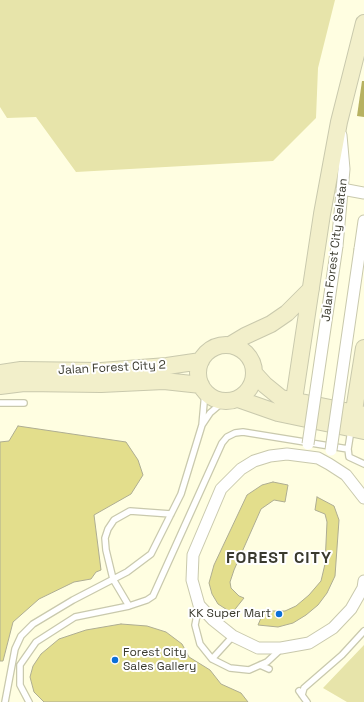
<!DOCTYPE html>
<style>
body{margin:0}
canvas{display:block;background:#fffee1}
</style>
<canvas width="364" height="702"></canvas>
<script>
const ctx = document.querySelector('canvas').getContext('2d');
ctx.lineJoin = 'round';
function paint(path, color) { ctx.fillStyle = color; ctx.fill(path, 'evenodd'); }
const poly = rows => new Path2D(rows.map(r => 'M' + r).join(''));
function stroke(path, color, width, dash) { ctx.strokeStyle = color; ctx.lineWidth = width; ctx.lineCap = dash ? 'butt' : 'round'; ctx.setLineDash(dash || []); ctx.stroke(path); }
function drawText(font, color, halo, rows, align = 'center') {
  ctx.font = font + ' "Space Grotesk",sans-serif'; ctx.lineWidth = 4; ctx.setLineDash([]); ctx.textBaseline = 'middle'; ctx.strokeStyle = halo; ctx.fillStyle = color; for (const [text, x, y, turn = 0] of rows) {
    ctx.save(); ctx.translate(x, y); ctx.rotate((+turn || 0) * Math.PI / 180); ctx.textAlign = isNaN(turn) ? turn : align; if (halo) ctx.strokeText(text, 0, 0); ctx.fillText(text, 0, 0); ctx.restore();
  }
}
paint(poly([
 [0,0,335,0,318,68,316,118,273,161,76,172,36,117,7,118,0,107],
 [364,645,364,702,347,702,323,688]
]), '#e7e4aa');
paint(poly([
 [362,81,364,81,364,117,357,116]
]), '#b7b261');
const building = poly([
 [18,426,126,442,138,460,143,475,131,494,94,515,101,570,96,572,91,579,74,582,39,599,13,622,3,661,0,661,0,442,9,441,18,426],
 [273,482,288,485,285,502,274,500,261,509,234,570,230,582,231,588,239,596,244,598,232,613,218,604,212,594,209,583,214,565,247,495,262,485,273,482],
 [317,497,334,506,339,520,335,576,327,593,318,605,306,615,293,623,278,627,258,625,264,611,285,611,296,606,309,595,321,581,325,564,327,522,325,514,315,510,317,497],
 [121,624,147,626,166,632,182,644,189,657,210,670,221,684,241,693,248,702,44,702,34,692,30,677,33,666,41,654,59,639,86,630,121,624]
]);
paint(building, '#e3de8c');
stroke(building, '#aead92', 1);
const lane = poly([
 [205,392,202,425,210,413,224,401],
 [0,403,24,403],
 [351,430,348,449,349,457,364,464],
 [199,605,195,625,200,644,212,659,230,668,249,670,267,662,281,649],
 [129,606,113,579,106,550,105,538,108,529,114,520,130,511,171,514],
 [212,659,233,636],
 [260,665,269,669],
 [299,691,307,702],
 [302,695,304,688,342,655,364,631],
 [5,702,15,649,21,636,33,624,73,600,127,572,151,554,181,494,202,425],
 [29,702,20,685,20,665,36,642,75,617,129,606,147,600,153,596,222,443,227,437,235,433,243,432,348,449]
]);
const street = poly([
 [342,189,364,193],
 [337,246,344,169,341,135],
 [360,249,364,221],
 [364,498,346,475,329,464,318,458,287,454,270,456,254,461,241,469,221,489,193,555,192,580,199,605,213,620,233,636,258,648,281,648,309,643,333,628,351,609,363,588,364,581]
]);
const secondary = poly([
 [230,345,245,336,271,324,287,313,311,289],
 '198 373a28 28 0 1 1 56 0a28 28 0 1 1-56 0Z',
 [0,373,21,370,101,371,167,366,201,361],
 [254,373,265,385,281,398,364,415],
 [0,386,24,383,101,384,164,381,201,385],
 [238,399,278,413,364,431],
 [294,400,322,214,339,122,364,23],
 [352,423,364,348]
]);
stroke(lane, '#c9c9ad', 8);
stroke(street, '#c9c9ad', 13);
stroke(secondary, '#c9c9ad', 18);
stroke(lane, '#fff', 5.5);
stroke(street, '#fff', 11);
stroke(secondary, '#f2efca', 16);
const streetBridge = poly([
 [308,444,337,246],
 [331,450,360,249]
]);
stroke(streetBridge, '#c9c9ad', 13, []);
stroke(streetBridge, '#fff', 11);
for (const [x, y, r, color] of [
 [279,614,4,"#0b6fd8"],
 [115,660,4,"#0b6fd8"]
]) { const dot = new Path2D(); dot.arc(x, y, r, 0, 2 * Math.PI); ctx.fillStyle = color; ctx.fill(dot); stroke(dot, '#fff', 1.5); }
drawText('12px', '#3a3a2e', '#fff', [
 ["Jalan Forest City Selatan",335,250,-83],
 ["Jalan Forest City 2",112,368,-3]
]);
drawText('12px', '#3a3a2e', '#fff', [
 ["KK Super Mart",271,614],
 ["Forest City",123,653,"left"],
 ["Sales Gallery",123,667,"left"]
], 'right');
ctx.letterSpacing = '1px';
drawText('bold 16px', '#3a3a2e', '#fff', [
 ["FOREST CITY",279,559]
]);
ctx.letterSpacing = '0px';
</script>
